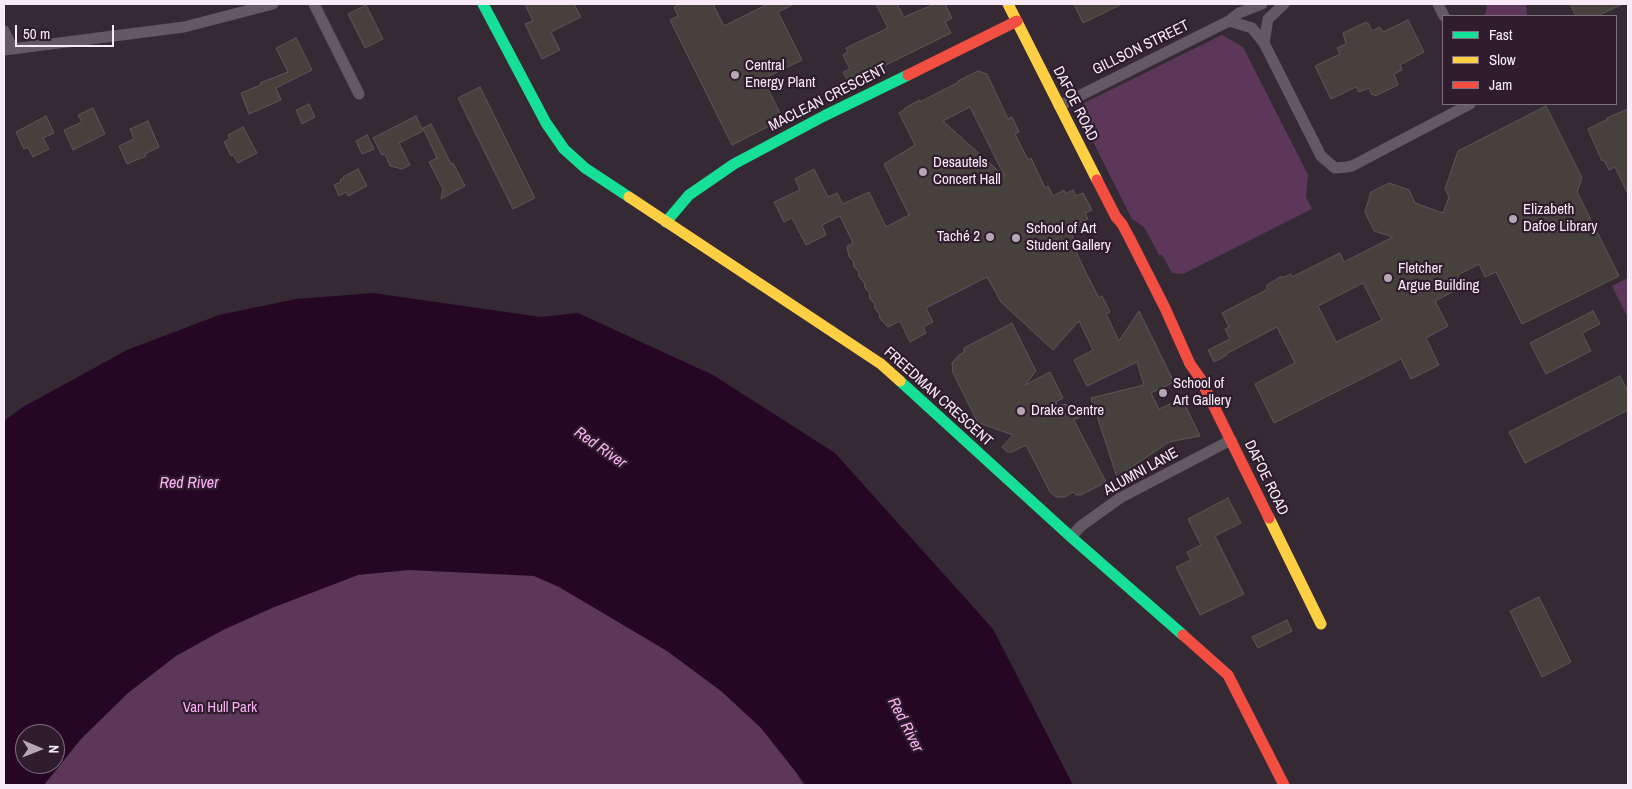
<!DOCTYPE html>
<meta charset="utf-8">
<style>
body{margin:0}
#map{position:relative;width:1632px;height:789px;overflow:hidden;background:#352a34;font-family:"Archivo Narrow",sans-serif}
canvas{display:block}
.frame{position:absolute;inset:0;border:5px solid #f8ebf7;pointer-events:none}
.legend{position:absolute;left:1442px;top:15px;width:175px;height:90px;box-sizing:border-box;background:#2f1c2d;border:1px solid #7f6f7e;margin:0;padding:6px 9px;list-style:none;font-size:15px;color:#f8ebf7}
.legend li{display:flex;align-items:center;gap:10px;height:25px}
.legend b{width:25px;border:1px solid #7f6f7e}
.north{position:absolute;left:15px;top:724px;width:50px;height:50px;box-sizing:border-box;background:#2f1c2d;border:1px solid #7f6f7e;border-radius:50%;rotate:91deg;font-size:14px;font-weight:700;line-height:20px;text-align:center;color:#f8ebf7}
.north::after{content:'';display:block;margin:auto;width:18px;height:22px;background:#b4a7b3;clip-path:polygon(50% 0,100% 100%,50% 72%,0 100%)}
.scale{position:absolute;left:15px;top:25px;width:99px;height:22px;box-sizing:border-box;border:2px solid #f8ebf7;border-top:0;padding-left:6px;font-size:15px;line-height:18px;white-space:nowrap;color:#f8ebf7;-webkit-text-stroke:4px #2f1c2d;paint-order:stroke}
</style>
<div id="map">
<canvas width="1632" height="789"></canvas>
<div class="frame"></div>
<ul class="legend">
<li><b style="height:6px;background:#16e098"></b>Fast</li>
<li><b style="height:6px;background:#ffcf43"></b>Slow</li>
<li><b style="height:6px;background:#f24e42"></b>Jam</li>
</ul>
<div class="north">N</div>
<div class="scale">50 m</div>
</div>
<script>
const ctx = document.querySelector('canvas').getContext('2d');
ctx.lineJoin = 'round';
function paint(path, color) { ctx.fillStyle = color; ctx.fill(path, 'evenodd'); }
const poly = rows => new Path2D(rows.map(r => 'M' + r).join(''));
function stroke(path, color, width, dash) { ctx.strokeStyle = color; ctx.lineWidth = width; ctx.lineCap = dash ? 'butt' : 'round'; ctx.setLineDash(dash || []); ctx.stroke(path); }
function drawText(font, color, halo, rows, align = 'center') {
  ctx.font = font + ' "Archivo Narrow",sans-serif'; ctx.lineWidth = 4.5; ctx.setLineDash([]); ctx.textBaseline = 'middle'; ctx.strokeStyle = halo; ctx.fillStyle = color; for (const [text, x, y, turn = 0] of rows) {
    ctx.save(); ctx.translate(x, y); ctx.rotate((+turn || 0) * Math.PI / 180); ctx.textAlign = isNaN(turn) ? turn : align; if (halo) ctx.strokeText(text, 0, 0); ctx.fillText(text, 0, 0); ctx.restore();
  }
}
paint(poly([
 [1486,4,1526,4,1527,16,1481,16,1485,14,1487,8],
 [1222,35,1243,47,1308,175,1306,197,1312,209,1183,274,1172,273,1162,255,1159,255,1144,227,1132,219,1082,120,1084,103],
 [1628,278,1628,318,1612,286],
 [513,562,609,601,777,736,803,785,28,785,55,764,131,676,318,568]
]), '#5d375a');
paint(poly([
 [373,293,541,317,578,313,713,375,835,453,993,629,1073,785,806,785,761,728,721,691,667,651,559,587,534,576,409,570,358,575,272,608,223,630,176,656,128,693,81,739,44,785,4,785,4,421,23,407,127,350,219,315,296,299],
 [25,734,55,734,55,764,25,764]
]), '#250724');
const building = poly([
 [525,4,574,4,581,17,551,32,560,50,542,59,525,24,533,21,525,4],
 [682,4,713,4,724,26,768,4,794,4,778,12,802,60,763,79,783,119,732,145,670,20,678,16,674,7,682,4],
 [876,4,897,4,904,17,935,4,945,4,952,18,945,22,951,33,849,83,843,72,850,69,843,55,848,52,846,48,888,28,876,4],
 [1074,4,1122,4,1083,23,1074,4],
 [1570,4,1623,4,1597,16,1576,16,1570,4],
 [366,5,383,39,365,48,348,14,366,5],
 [1408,20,1424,52,1400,65,1402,70,1394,74,1398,85,1375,96,1374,94,1372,95,1369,88,1359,92,1356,87,1331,99,1315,66,1340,54,1337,48,1346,44,1343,33,1366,22,1367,24,1368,23,1372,31,1380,27,1383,32,1408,20],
 [296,38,312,70,276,88,281,100,249,114,241,93,261,85,260,83,288,72,276,48,296,38],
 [978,71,987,74,1008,119,1012,117,1019,132,1015,134,1028,160,1031,158,1045,188,1048,186,1053,196,1064,190,1065,194,1073,190,1076,196,1083,193,1092,210,1085,213,1088,219,1079,223,1080,226,1070,231,1075,241,1072,243,1086,273,1099,298,1102,296,1110,312,1106,314,1119,341,1139,311,1174,382,1151,393,1159,409,1182,399,1200,436,1169,442,1117,477,1095,410,1074,420,1106,482,1081,495,1076,495,1073,492,1065,497,1056,497,1050,492,1026,445,1012,452,1007,452,1002,447,1013,435,982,424,977,421,953,373,952,363,959,355,964,352,964,348,1012,323,1036,371,1025,385,1050,372,1063,398,1056,402,1057,406,1066,404,1070,412,1081,406,1093,405,1091,398,1144,385,1137,362,1087,386,1074,360,1093,350,1079,321,1053,350,1001,302,987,277,926,308,933,322,923,327,926,333,910,342,900,321,888,327,880,319,879,313,875,309,874,303,870,299,869,292,865,288,864,282,859,277,858,271,854,267,853,261,849,257,847,246,853,243,840,216,822,225,826,235,806,245,792,218,784,222,774,202,800,190,795,179,814,169,828,197,837,193,843,204,869,192,886,227,909,215,884,164,915,145,899,113,905,109,905,108,920,100,920,102,959,82,958,81,978,71],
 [970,107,1005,177,943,121,970,107],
 [480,87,535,198,513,209,458,98,480,87],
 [309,104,315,117,302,124,296,110,309,104],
 [1546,106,1582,178,1577,192,1619,276,1522,324,1496,272,1485,277,1479,264,1458,275,1464,286,1435,301,1448,326,1426,338,1439,365,1411,379,1401,359,1274,423,1255,384,1295,363,1277,327,1226,354,1227,355,1214,362,1208,350,1230,339,1225,329,1229,327,1222,313,1268,289,1266,286,1280,277,1284,277,1291,274,1292,277,1340,253,1344,262,1393,237,1374,231,1365,212,1371,192,1389,183,1409,190,1415,203,1443,213,1449,197,1445,189,1458,151,1546,106],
 [1363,283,1382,320,1336,342,1318,306,1363,283],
 [93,108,105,134,73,150,64,130,82,122,78,115,93,108],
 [1628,109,1628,194,1615,167,1609,170,1604,160,1602,161,1588,129,1608,119,1607,118,1628,109],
 [46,116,54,133,43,138,49,149,33,157,28,147,24,149,16,132,46,116],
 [416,116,423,131,399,143,410,165,402,169,390,166,385,154,382,155,373,138,416,116],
 [148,121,159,147,145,154,146,156,127,164,119,146,134,139,130,129,148,121],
 [431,124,451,164,453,163,465,186,441,199,443,189,429,162,437,158,423,128,431,124],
 [243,127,257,153,238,163,233,155,231,156,224,142,230,139,228,135,243,127],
 [367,135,374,149,362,154,356,141,367,135],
 [358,169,367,186,348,196,346,192,339,196,334,185,341,182,340,180,344,178,343,177,358,169],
 [1593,311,1600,324,1582,333,1591,351,1546,374,1530,343,1593,311],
 [1620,376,1628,392,1628,410,1525,463,1509,432,1620,376],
 [1228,498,1241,523,1215,536,1244,594,1200,615,1176,567,1191,560,1187,552,1201,545,1188,519,1228,498],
 [1539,597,1571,662,1542,677,1510,611,1539,597],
 [1287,620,1292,631,1258,648,1252,637,1287,620]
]);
paint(building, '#46413d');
stroke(building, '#5c5856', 1);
stroke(poly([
 [314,4,359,94],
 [1438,4,1444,16],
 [1229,21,1252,28,1264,43,1321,156,1335,168,1347,167,1352,166,1470,104],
 [4,31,13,49],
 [1264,43,1268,19,1284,4],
 [4,50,184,27,273,4],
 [1059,106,1229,21,1239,13,1262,4],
 [1071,537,1081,526,1120,498,1231,440]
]), '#645963', 11);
stroke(poly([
 [483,4,546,123,564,149,585,168,629,197],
 [666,222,689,195,734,164,824,116,908,75],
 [900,381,1071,537,1183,635]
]), '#16e098', 11);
stroke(poly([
 [1008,4,1097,180],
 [629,197,881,364,900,381],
 [1269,518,1321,624]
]), '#ffcf43', 11);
stroke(poly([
 [908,75,1017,21],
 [1097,180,1116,217,1122,224,1129,237,1165,308,1190,364,1200,378,1269,518],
 [1183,635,1228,675,1284,785]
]), '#f24e42', 11);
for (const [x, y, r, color] of [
 [735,75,5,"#b4a7b3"],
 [923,172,5,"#b4a7b3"],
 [1513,219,5,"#b4a7b3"],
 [990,237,5,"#b4a7b3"],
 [1016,238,5,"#b4a7b3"],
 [1388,278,5,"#b4a7b3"],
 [1163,393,5,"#b4a7b3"],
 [1021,411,5,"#b4a7b3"]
]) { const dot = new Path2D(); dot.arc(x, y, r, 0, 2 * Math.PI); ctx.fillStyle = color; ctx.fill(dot); stroke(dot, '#2f1c2d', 2); }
drawText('15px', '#f8ebf7', '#2f1c2d', [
 ["GILLSON STREET",1141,48,-26],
 ["MACLEAN CRESCENT",828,98,-27],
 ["DAFOE ROAD",1075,104,63],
 ["FREEDMAN CRESCENT",938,397,42],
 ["ALUMNI LANE",1141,472,-29],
 ["DAFOE ROAD",1266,478,64]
]);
drawText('15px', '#f8ebf7', '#2f1c2d', [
 ["Central",745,66],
 ["Energy Plant",745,83],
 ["Desautels",933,163],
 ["Concert Hall",933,180],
 ["Elizabeth",1523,210],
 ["Dafoe Library",1523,227],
 ["School of Art",1026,229],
 ["Student Gallery",1026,246],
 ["Taché 2",980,237,"right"],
 ["Fletcher",1398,269],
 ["Argue Building",1398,286],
 ["School of",1173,384],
 ["Art Gallery",1173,401],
 ["Drake Centre",1031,411]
], 'left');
drawText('15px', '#fbb2f5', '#2f1c2d', [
 ["Van Hull Park",220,708]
]);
drawText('italic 16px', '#fcb3f6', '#2f1c2d', [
 ["Red River",600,448,35],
 ["Red River",189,484],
 ["Red River",905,725,63]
]);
</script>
